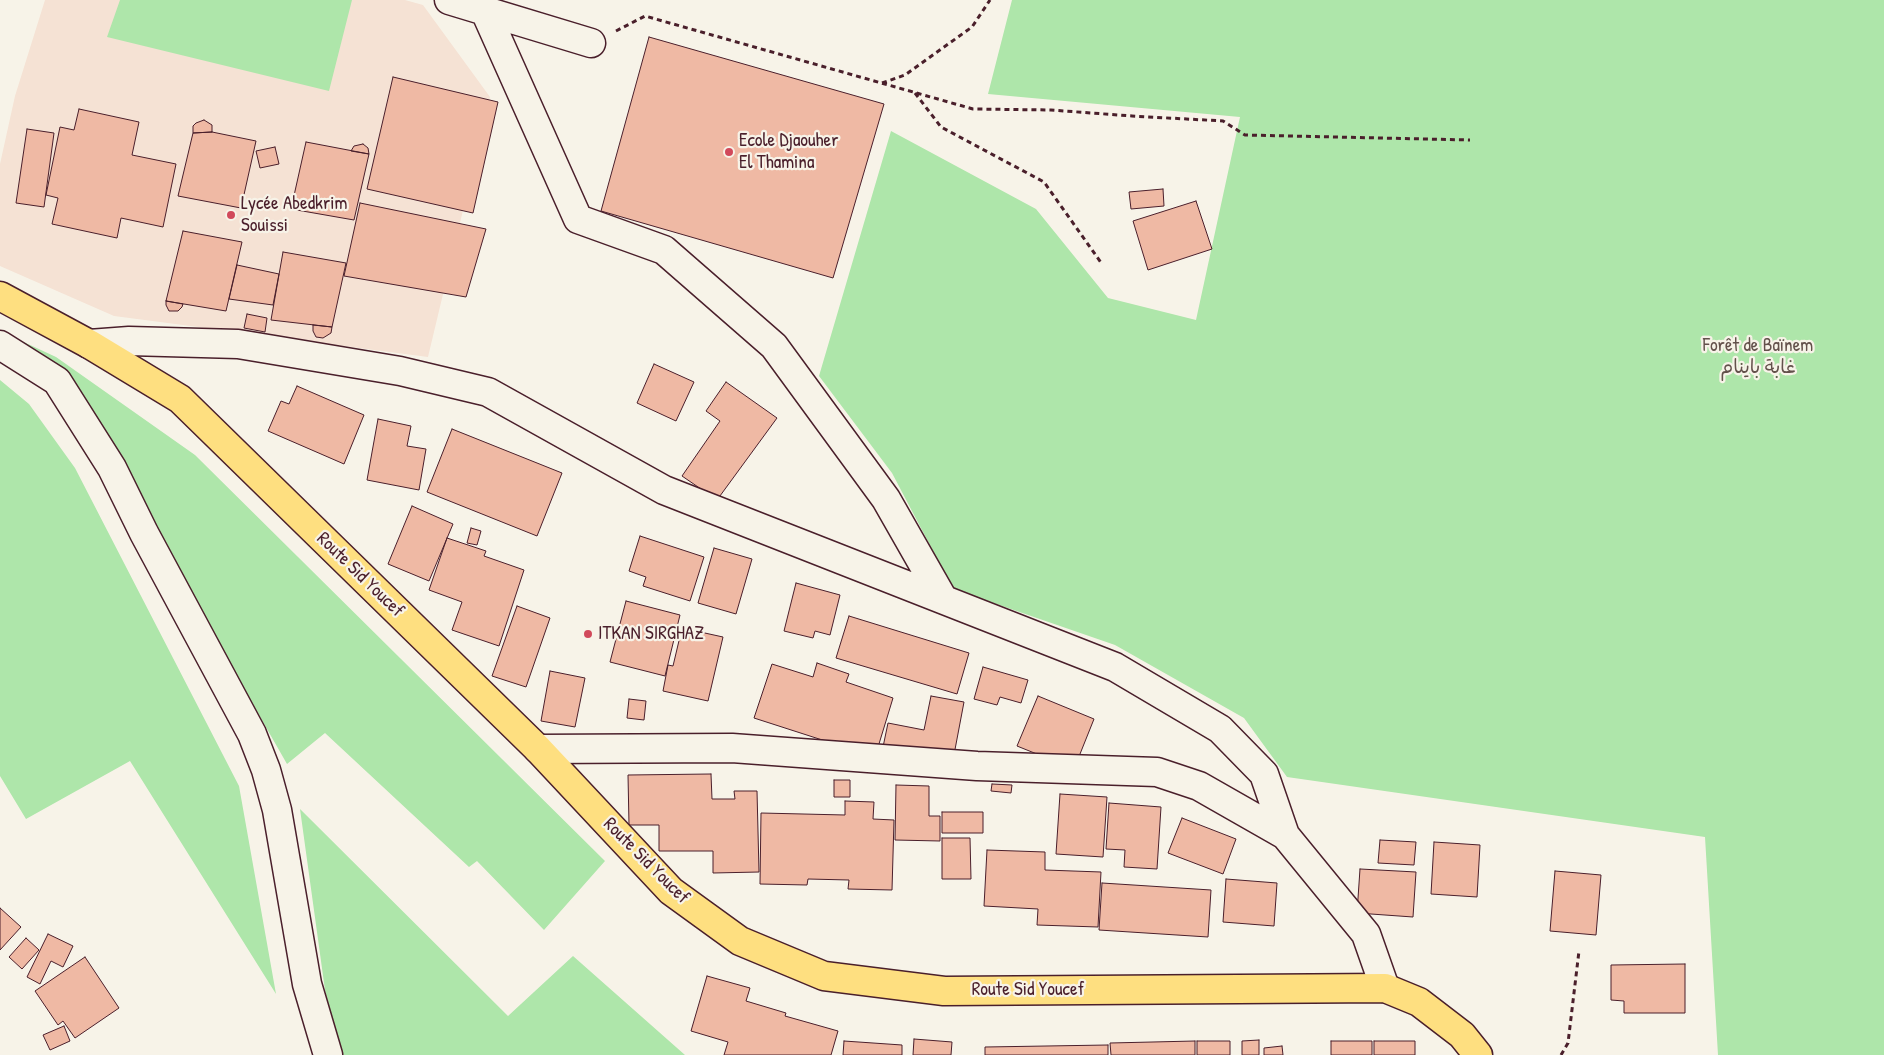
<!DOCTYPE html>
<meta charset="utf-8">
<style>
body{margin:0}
canvas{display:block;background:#f7f3e8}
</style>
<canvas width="1884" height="1055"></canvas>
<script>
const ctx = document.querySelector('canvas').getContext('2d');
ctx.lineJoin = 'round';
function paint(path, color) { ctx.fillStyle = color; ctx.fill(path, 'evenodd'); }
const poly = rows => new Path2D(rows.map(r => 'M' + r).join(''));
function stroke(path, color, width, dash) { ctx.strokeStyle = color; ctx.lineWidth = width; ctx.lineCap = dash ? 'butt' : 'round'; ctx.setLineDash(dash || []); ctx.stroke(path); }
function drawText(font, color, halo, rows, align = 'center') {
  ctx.font = font + ' "Patrick Hand","Playpen Sans Arabic",sans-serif'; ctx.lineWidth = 4.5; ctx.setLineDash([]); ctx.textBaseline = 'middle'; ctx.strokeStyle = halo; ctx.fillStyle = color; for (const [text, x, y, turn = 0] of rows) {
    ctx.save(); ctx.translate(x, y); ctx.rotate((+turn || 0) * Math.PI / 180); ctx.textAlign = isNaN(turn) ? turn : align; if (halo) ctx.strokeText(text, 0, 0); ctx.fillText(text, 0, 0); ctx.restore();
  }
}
paint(poly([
 [45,0,405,0,423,5,490,97,428,357,114,316,0,266,0,164,15,96]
]), '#f5e2d4');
paint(poly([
 [120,0,352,0,329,91,107,37],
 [1012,0,1884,0,1884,1055,1718,1055,1705,837,1287,777,1244,718,1115,645,953,589,892,473,819,376,891,131,1036,209,1108,298,1196,320,1240,117,988,94],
 [0,331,56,357,195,455,605,861,544,930,477,861,469,867,325,733,287,764,171,561,93,415,0,340],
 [0,380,29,404,75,468,239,786,276,994,130,761,26,819,0,776],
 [300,809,508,1016,573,956,685,1055,339,1055,325,990]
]), '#aee6aa');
const building = poly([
 [649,37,884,104,833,278,601,211,649,37],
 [393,77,498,102,473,213,367,189,393,77],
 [79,109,139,122,132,155,176,164,163,227,121,218,117,238,52,224,58,198,46,195,60,127,74,130,79,109],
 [204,120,212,125,212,132,193,133,193,126,196,123,204,120],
 [27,129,54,133,44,207,16,203,27,129],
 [212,132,256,141,241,208,178,196,193,133,212,132],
 [306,142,369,154,354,220,291,209,306,142],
 [363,144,368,148,369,154,351,151,354,146,363,144],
 [275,147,279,164,260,168,256,151,275,147],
 [1163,189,1164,206,1131,209,1129,192,1163,189],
 [1196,201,1212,249,1148,270,1133,221,1196,201],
 [360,203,486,229,466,297,344,276,360,203],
 [183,231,242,242,226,311,166,301,183,231],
 [283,252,346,263,332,327,271,320,283,252],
 [237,265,279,274,273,305,229,299,237,265],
 [166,301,183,304,182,307,178,311,169,311,166,305,166,301],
 [247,314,267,318,265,332,244,328,247,314],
 [313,325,332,327,331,333,323,338,316,337,313,331,313,325],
 [654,364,694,382,676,421,637,403,654,364],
 [726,382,777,418,717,500,682,476,720,421,706,411,726,382],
 [297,386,364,415,344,464,268,431,281,401,289,404,297,386],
 [378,419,411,426,407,446,426,449,419,490,367,480,378,419],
 [452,429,562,473,537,536,427,492,452,429],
 [412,506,453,524,429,581,388,564,412,506],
 [471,528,481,531,477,545,467,543,471,528],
 [640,536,704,557,690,601,643,586,646,577,629,571,640,536],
 [447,538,486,551,484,556,524,570,499,646,452,630,462,602,429,590,447,538],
 [714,548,752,559,736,614,698,603,714,548],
 [796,583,840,595,830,635,815,631,813,638,784,631,796,583],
 [626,601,680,615,665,676,610,662,626,601],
 [517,606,550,618,526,687,492,676,517,606],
 [849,616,969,653,957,694,836,658,849,616],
 [682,628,723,637,708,701,663,691,668,665,673,666,682,628],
 [817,663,849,674,846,682,893,698,875,757,754,718,772,664,813,677,817,663],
 [983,667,1028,680,1021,703,1000,697,997,705,974,699,983,667],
 [550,671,585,678,575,727,541,721,550,671],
 [931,696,964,702,953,760,883,747,888,723,924,730,931,696],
 [1038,696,1094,719,1074,769,1017,746,1038,696],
 [629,699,646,701,644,720,627,718,629,699],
 [711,774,712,799,735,799,734,791,757,791,759,872,713,873,713,851,659,851,659,825,629,825,628,775,711,774],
 [834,780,850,780,850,797,834,797,834,780],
 [992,784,1012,785,1011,793,991,791,992,784],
 [896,785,929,786,929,816,940,816,940,841,895,840,896,785],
 [1060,794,1107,797,1103,857,1056,854,1060,794],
 [845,801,874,802,873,819,894,820,892,890,848,889,849,880,808,879,807,885,760,884,761,813,845,815,845,801],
 [1109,803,1161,807,1157,869,1124,867,1125,850,1106,849,1109,803],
 [942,812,983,812,983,833,942,833,942,812],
 [1182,818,1236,839,1223,874,1168,853,1182,818],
 [942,838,970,838,971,879,942,879,942,838],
 [1380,840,1416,842,1414,865,1378,863,1380,840],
 [1434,842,1480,845,1477,897,1431,894,1434,842],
 [987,850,1045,852,1045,870,1101,872,1098,927,1037,925,1038,909,984,906,987,850],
 [1360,869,1416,872,1413,917,1357,913,1360,869],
 [1555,871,1601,875,1596,935,1550,931,1555,871],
 [1226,879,1277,883,1274,926,1223,922,1226,879],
 [1102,883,1211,890,1208,937,1099,930,1102,883],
 [0,908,21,927,0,950,0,908],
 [48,934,73,946,63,967,51,961,40,984,27,977,48,934],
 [26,938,39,950,22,969,9,957,26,938],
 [85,957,119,1008,75,1038,63,1021,58,1025,35,991,85,957],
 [1685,964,1685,1013,1624,1013,1624,1001,1611,1000,1611,965,1685,964],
 [707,976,750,988,746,1001,786,1013,785,1016,838,1031,831,1055,724,1055,728,1042,691,1031,707,976],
 [64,1026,70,1041,50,1050,43,1035,64,1026],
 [914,1039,952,1042,951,1055,913,1055,914,1039],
 [1259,1040,1259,1055,1242,1055,1242,1041,1259,1040],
 [844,1041,902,1045,902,1055,843,1055,844,1041],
 [1195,1041,1195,1055,1111,1055,1110,1043,1195,1041],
 [1197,1041,1230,1041,1230,1055,1197,1055,1197,1041],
 [1331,1041,1372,1041,1372,1055,1331,1055,1331,1041],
 [1374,1041,1415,1041,1415,1055,1374,1055,1374,1041],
 [1108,1045,1108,1055,985,1055,985,1047,1108,1045],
 [1282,1046,1283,1055,1264,1055,1264,1048,1282,1046]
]);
paint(building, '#efb9a4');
stroke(building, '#4a1f2b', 1);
const minor = poly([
 [449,0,591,43],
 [485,11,578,219,664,250,774,346,886,499,943,599],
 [89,344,129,341,238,344,400,371,488,392,664,490,1115,667,1220,729,1264,774,1285,835,1366,934,1385,988],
 [0,345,57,381,112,468,144,533,252,734,266,770,277,810,307,984,328,1055],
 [538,749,732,748,977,766,1157,772,1199,786,1285,835]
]);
const major = poly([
 [0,296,89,344,180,399,538,749,671,891,740,941,824,976,944,991,1385,988,1419,1002,1462,1035,1478,1055]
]);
stroke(minor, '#4a1f2b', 31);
stroke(major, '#4a1f2b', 31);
stroke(poly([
 [616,31,645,16,973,109,1051,110,1132,116,1223,121,1245,135,1470,140],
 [882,83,905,75,972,27,990,0],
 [915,93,941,127,1044,182,1102,264],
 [1561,1055,1568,1043,1579,951]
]), '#4a1f2b', 3, [5, 4]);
stroke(minor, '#f7f3e8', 28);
stroke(major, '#fedf80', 28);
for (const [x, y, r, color] of [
 [729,152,5,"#d1495b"],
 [231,215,5,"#d1495b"],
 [588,634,5,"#d1495b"]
]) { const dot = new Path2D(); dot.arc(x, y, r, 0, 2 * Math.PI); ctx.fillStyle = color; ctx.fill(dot); stroke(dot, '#f7f3e8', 2); }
drawText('19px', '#4a1f2b', '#f7f3e8', [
 ["Ecole Djaouher",739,141],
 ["El Thamina",739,163],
 ["Lycée Abedkrim",241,204],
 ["Souissi",241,226],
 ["ITKAN SIRGHAZ",598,634]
], 'left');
drawText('19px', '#63514b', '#f7f3e8', [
 ["Forêt de Baïnem",1758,346],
 ["غابة باينام",1758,368]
]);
drawText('19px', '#4a1f2b', '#f7f3e8', [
 ["Route Sid Youcef",360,575,44],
 ["Route Sid Youcef",646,861,45],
 ["Route Sid Youcef",1028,990]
]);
</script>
